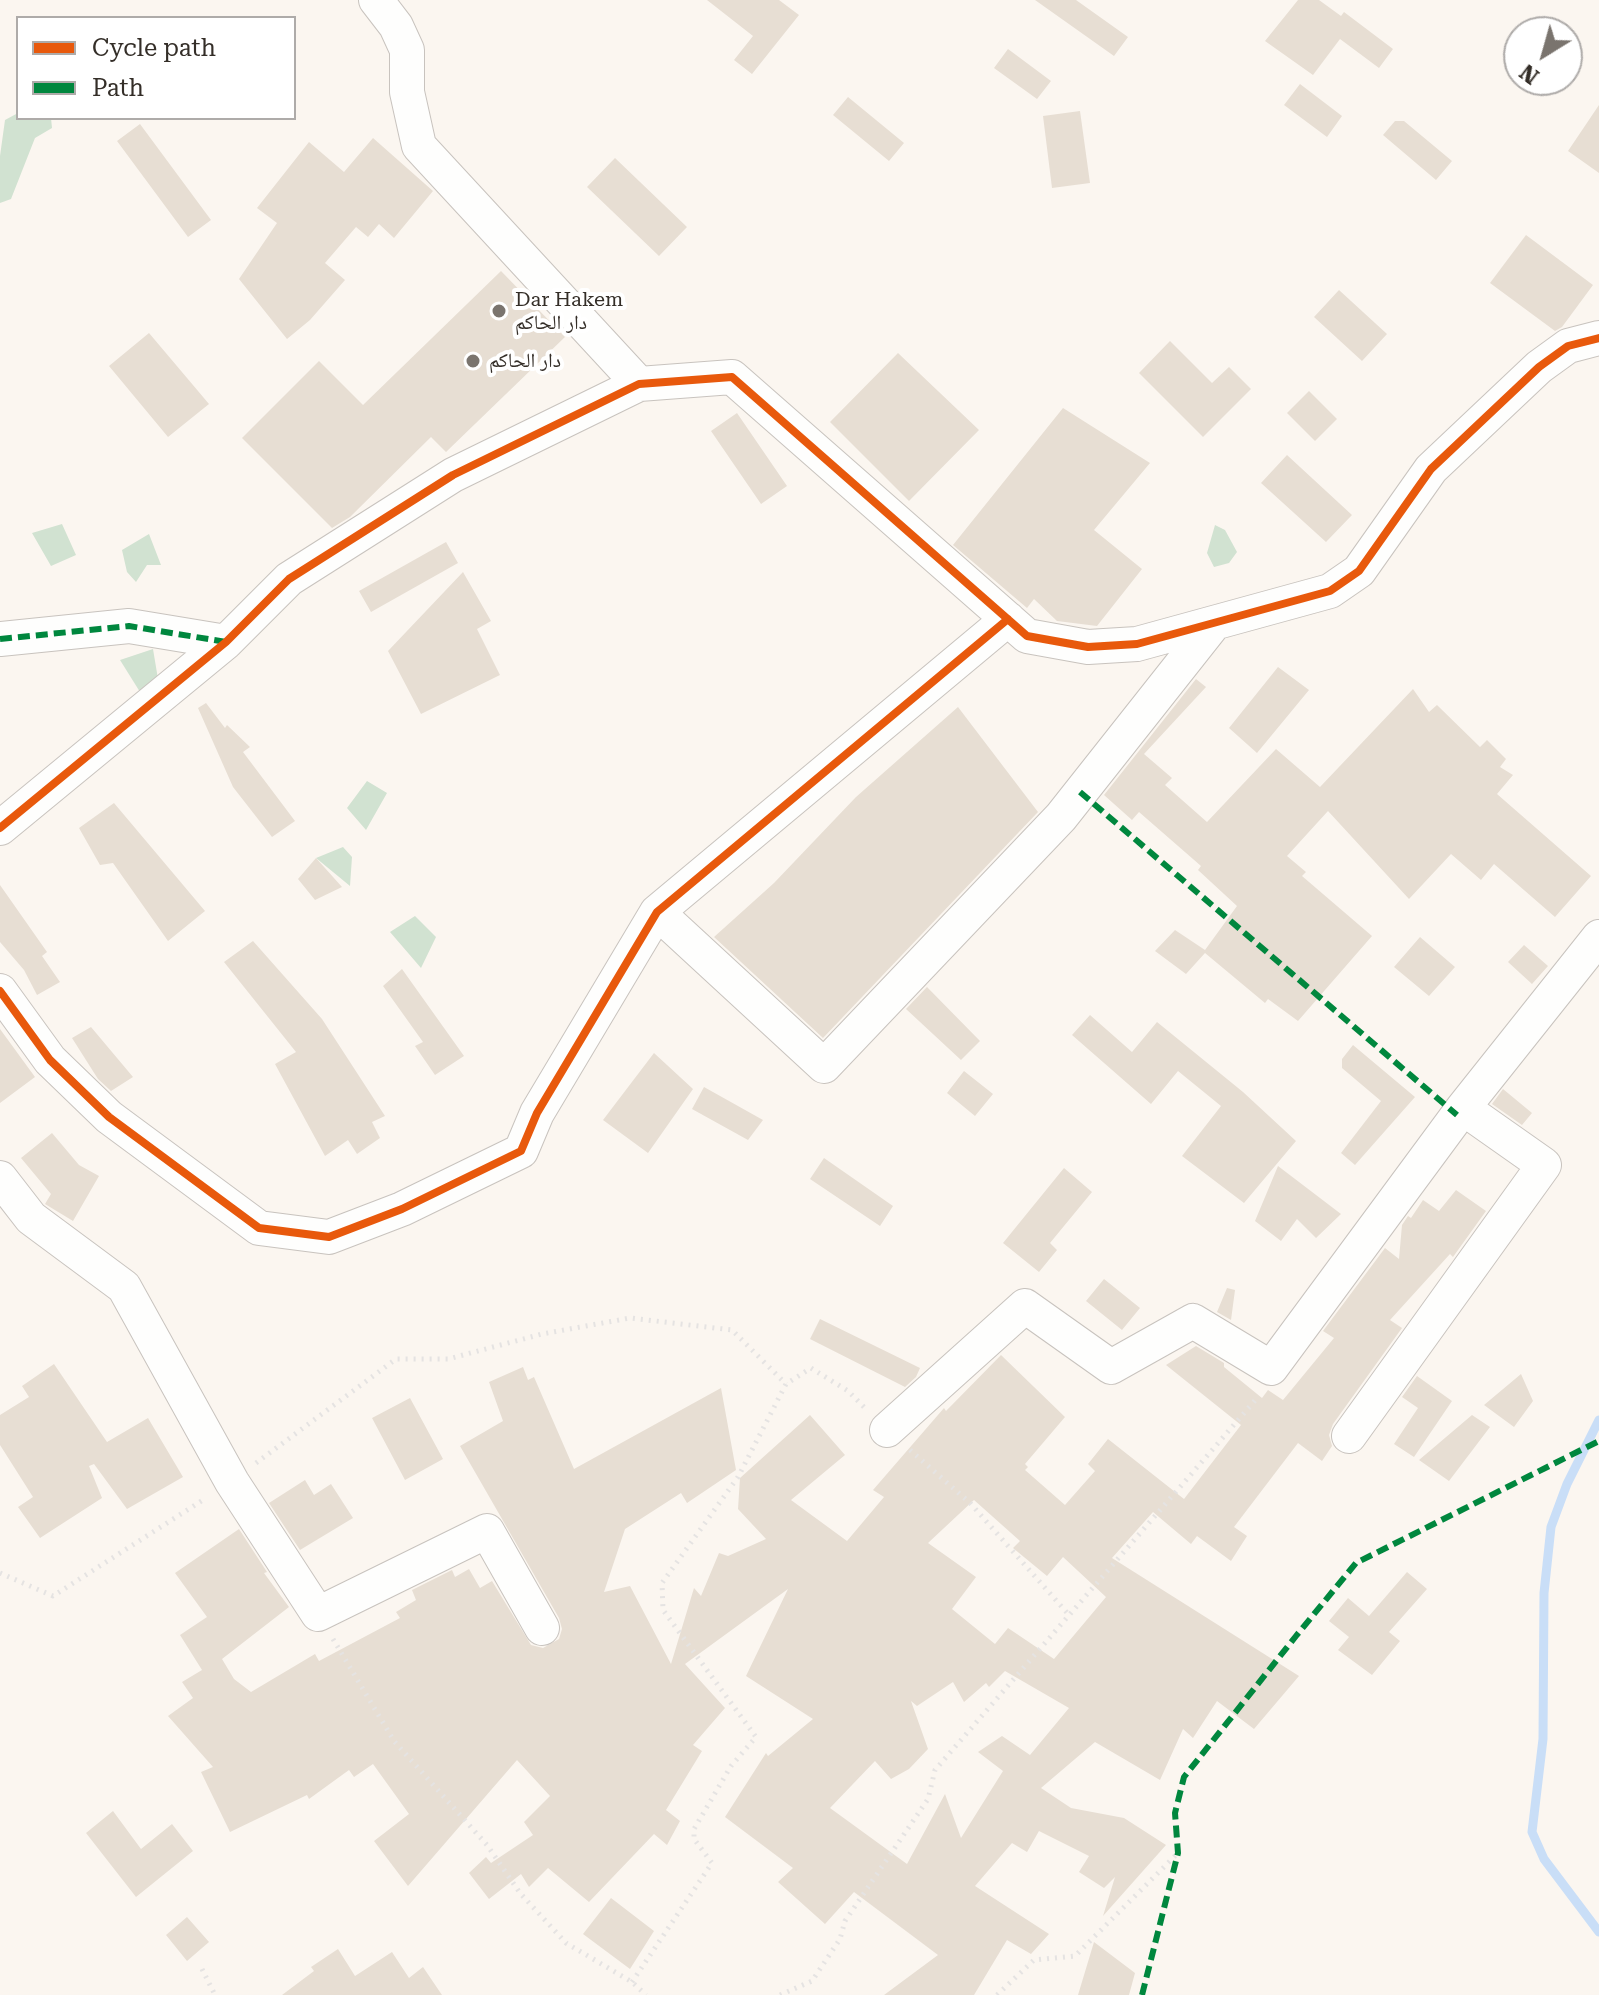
<!DOCTYPE html>
<meta charset="utf-8">
<style>
body{margin:0}
#map{position:relative;width:1599px;height:1995px;overflow:hidden;background:#fbf6f0;font-family:"Roboto Serif",serif}
canvas{display:block}
.legend{position:absolute;left:16px;top:16px;width:280px;height:104px;box-sizing:border-box;background:#fff;border:2px solid #aeaba9;margin:0;padding:10px 14px;list-style:none;font-size:24px;color:#342e28}
.legend li{display:flex;align-items:center;gap:16px;height:40px}
.legend b{width:40px;border:2px solid #aeaba9}
.north{position:absolute;left:1503px;top:16px;width:80px;height:80px;box-sizing:border-box;background:#fff;border:2px solid #aeaba9;border-radius:50%;rotate:217deg;font-size:22px;font-weight:700;line-height:32px;text-align:center;color:#342e28}
.north::after{content:'';display:block;margin:auto;width:28px;height:36px;background:#7a746e;clip-path:polygon(50% 0,100% 100%,50% 72%,0 100%)}
</style>
<div id="map">
<canvas width="1599" height="1995"></canvas>
<ul class="legend">
<li><b style="height:10px;background:#e8590c"></b>Cycle path</li>
<li><b style="height:10px;background:#00873e"></b>Path</li>
</ul>
<div class="north">N</div>
</div>
<script>
const ctx = document.querySelector('canvas').getContext('2d');
ctx.lineJoin = 'round';
function paint(path, color) { ctx.fillStyle = color; ctx.fill(path, 'evenodd'); }
const poly = rows => new Path2D(rows.map(r => 'M' + r).join(''));
function stroke(path, color, width, dash) { ctx.strokeStyle = color; ctx.lineWidth = width; ctx.lineCap = dash ? 'butt' : 'round'; ctx.setLineDash(dash || []); ctx.stroke(path); }
function drawText(font, color, halo, rows, align = 'center') {
  ctx.font = font + ' "Roboto Serif","Noto Naskh Arabic",serif'; ctx.lineWidth = 8; ctx.setLineDash([]); ctx.textBaseline = 'middle'; ctx.strokeStyle = halo; ctx.fillStyle = color; for (const [text, x, y, turn = 0] of rows) {
    ctx.save(); ctx.translate(x, y); ctx.rotate((+turn || 0) * Math.PI / 180); ctx.textAlign = isNaN(turn) ? turn : align; if (halo) ctx.strokeText(text, 0, 0); ctx.fillText(text, 0, 0); ctx.restore();
  }
}
paint(poly([
 [18,113,18,118,51,118,52,128,35,138,11,199,0,203,0,156,5,120],
 [62,524,76,555,51,566,32,533],
 [1215,525,1225,530,1237,552,1229,563,1214,567,1207,553],
 [149,534,161,565,147,565,136,582,127,572,122,550],
 [153,649,159,685,145,700,120,660],
 [367,781,387,793,366,830,347,808],
 [343,847,352,857,350,886,316,858],
 [415,916,436,937,421,968,390,932]
]), '#d1e2d1');
stroke(poly([
 [1599,1420,1567,1484,1551,1527,1544,1593,1543,1739,1532,1832,1544,1859,1599,1932]
]), '#c9def7', 9);
paint(poly([
 [707,0,779,0,799,15,752,74,734,60,753,36],
 [1035,0,1076,0,1128,37,1114,56],
 [1298,0,1319,0,1341,16,1344,12,1393,49,1379,68,1340,39,1313,75,1265,41],
 [1008,49,1051,81,1037,99,994,68],
 [1300,84,1342,116,1327,137,1284,105],
 [848,97,904,143,889,161,833,115],
 [1599,105,1599,173,1568,151],
 [1080,111,1090,183,1052,188,1043,116],
 [1395,121,1404,121,1452,161,1436,180,1383,135],
 [140,124,211,220,188,237,117,141],
 [373,138,433,191,394,238,379,224,368,237,356,227,325,263,345,280,310,320,287,339,239,279,277,223,257,208,309,142,344,172],
 [615,158,687,227,659,256,587,187],
 [1526,235,1593,285,1562,327,1555,331,1490,283],
 [501,271,565,337,446,452,431,437,350,517,332,528,242,438,319,361,363,405],
 [1339,290,1387,334,1362,361,1314,317],
 [149,333,209,404,168,437,109,366],
 [1170,341,1212,383,1229,367,1251,389,1203,437,1139,373],
 [898,353,979,430,909,501,830,422],
 [1309,391,1337,419,1315,441,1287,413],
 [1063,408,1150,463,1094,530,1142,569,1097,626,1057,621,1034,599,1027,608,953,545],
 [737,413,787,486,761,504,711,431],
 [1287,455,1352,515,1326,542,1261,483],
 [446,542,458,563,371,612,359,591],
 [463,572,491,621,477,629,500,675,421,714,388,651],
 [1278,667,1309,690,1257,753,1229,728],
 [1196,679,1206,687,1144,754,1172,778,1165,785,1207,822,1276,749,1320,787,1413,689,1429,712,1437,705,1480,747,1487,740,1506,759,1500,767,1513,775,1497,794,1591,876,1555,917,1494,864,1481,880,1451,854,1409,899,1328,811,1287,856,1306,872,1302,876,1372,936,1298,1021,1268,999,1265,1003,1205,953,1186,974,1155,951,1175,930,1205,950,1237,906,1198,870,1201,866,1139,812,1132,820,1104,795],
 [206,703,225,728,227,725,250,747,243,752,295,821,272,837,233,787,198,708],
 [958,707,1038,812,823,1038,714,937,774,883,856,797],
 [114,803,205,911,168,941,113,863,100,865,79,828],
 [316,858,342,887,315,900,298,879],
 [0,885,47,952,42,956,60,982,37,995,24,970,0,942],
 [1420,937,1455,967,1429,996,1394,967],
 [253,941,322,1019,385,1116,372,1122,380,1138,357,1154,348,1140,325,1156,275,1064,296,1052,224,962],
 [1524,945,1548,966,1532,984,1508,962],
 [402,969,464,1056,435,1075,415,1046,423,1042,383,986],
 [927,987,980,1041,961,1060,906,1009],
 [1090,1015,1132,1052,1157,1022,1243,1092,1296,1141,1244,1203,1182,1156,1221,1106,1178,1071,1151,1104,1072,1035],
 [91,1027,133,1077,111,1091,98,1079,72,1038],
 [0,1029,35,1077,0,1103],
 [1353,1045,1415,1097,1355,1165,1341,1153,1381,1101,1342,1068,1342,1059],
 [654,1053,693,1089,648,1153,603,1120],
 [964,1071,993,1094,975,1116,947,1093],
 [704,1087,763,1120,748,1140,692,1109],
 [1503,1089,1532,1113,1522,1125,1492,1104],
 [52,1133,79,1165,99,1176,73,1221,45,1204,51,1194,21,1158],
 [824,1158,893,1206,880,1226,810,1179],
 [1278,1166,1341,1214,1316,1238,1297,1219,1281,1241,1255,1221],
 [1064,1168,1092,1192,1050,1243,1057,1250,1039,1272,1003,1243],
 [1456,1190,1486,1211,1453,1257,1450,1254,1390,1320,1402,1328,1333,1424,1329,1435,1332,1446,1322,1461,1298,1443,1234,1527,1247,1536,1231,1561,1197,1536,1191,1544,1153,1512,1112,1558,1299,1676,1254,1729,1217,1701,1193,1738,1183,1729,1160,1780,1095,1742,1041,1788,1071,1808,1124,1818,1166,1845,1103,1916,1115,1877,1104,1888,1079,1872,1089,1856,1039,1831,1027,1852,1012,1843,975,1886,1049,1934,1031,1954,1007,1940,974,1995,884,1995,938,1955,854,1892,825,1924,778,1882,793,1868,725,1817,766,1753,768,1756,813,1719,746,1676,788,1589,685,1664,725,1708,693,1745,702,1751,666,1810,680,1821,667,1845,654,1834,589,1902,548,1868,529,1887,521,1874,489,1899,469,1873,486,1857,491,1863,533,1835,524,1822,550,1796,517,1760,408,1886,374,1841,409,1814,373,1764,354,1777,349,1770,309,1799,307,1795,230,1832,201,1772,213,1767,168,1716,193,1698,182,1682,202,1670,180,1635,207,1617,175,1573,239,1529,267,1572,264,1573,289,1607,222,1659,234,1679,251,1692,315,1654,319,1661,400,1618,396,1612,416,1600,412,1590,452,1570,455,1577,469,1569,480,1588,492,1581,531,1645,543,1648,559,1639,562,1629,559,1618,460,1446,503,1421,489,1382,523,1367,528,1380,534,1377,574,1469,721,1388,736,1470,687,1503,681,1493,625,1529,604,1592,630,1586,671,1664,694,1588,701,1596,719,1553,728,1556,766,1539,738,1509,740,1478,810,1415,845,1455,791,1500,847,1541,884,1497,873,1490,944,1408,946,1411,1001,1355,1065,1417,1025,1464,1028,1467,1025,1470,1065,1505,1095,1471,1088,1464,1108,1439,1184,1499,1241,1425,1166,1365,1196,1346,1224,1363,1224,1367,1262,1398,1268,1390,1283,1400,1334,1338,1323,1331,1385,1248,1399,1259,1402,1225,1408,1216,1411,1218,1423,1200,1439,1211],
 [974,1500,1020,1541,1013,1548,1047,1576,1063,1557,1106,1597,1054,1659,1008,1628,995,1644,952,1609,976,1577,928,1543],
 [1005,1671,1069,1708,1030,1755,1002,1736,978,1752,1003,1771,961,1838,945,1794,907,1864,830,1808,875,1761,891,1779,909,1769,928,1749,911,1701,917,1706,953,1682,964,1702,986,1683,989,1687],
 [1104,1279,1140,1308,1122,1330,1086,1301],
 [1227,1288,1235,1290,1231,1320,1217,1312],
 [820,1319,920,1368,916,1377,905,1387,810,1339],
 [54,1364,107,1442,148,1418,183,1477,127,1509,94,1464,89,1466,102,1498,40,1538,18,1507,33,1497,0,1445,0,1415,29,1397,22,1386],
 [1521,1374,1533,1401,1514,1427,1484,1405],
 [1417,1376,1452,1401,1414,1457,1394,1444,1418,1408,1402,1397],
 [410,1398,443,1459,405,1480,372,1418],
 [1472,1415,1490,1427,1449,1481,1419,1460],
 [305,1480,314,1495,331,1484,353,1518,300,1550,269,1503],
 [1407,1572,1427,1589,1389,1632,1400,1641,1372,1675,1338,1650,1349,1637,1329,1621,1348,1598,1369,1616],
 [113,1811,141,1849,172,1824,193,1851,136,1897,86,1833],
 [611,1898,654,1931,630,1969,583,1934],
 [187,1917,209,1942,187,1961,166,1935],
 [1094,1942,1135,1973,1129,1995,1078,1995],
 [338,1949,355,1976,392,1952,409,1978,423,1967,442,1995,282,1995,314,1971,311,1967]
]), '#e7ded3');
const minor = poly([
 [376,0,396,26,407,50,407,92,419,146,639,384],
 [0,639,129,626,226,642],
 [0,828,226,642,289,579,453,475,639,384,732,377,1027,636,1088,647,1137,644,1330,591,1359,571,1431,469,1539,367,1568,346,1599,338],
 [657,912,824,1066,1061,817,1212,626],
 [0,991,50,1060,109,1117,259,1228,329,1237,402,1209,521,1151,537,1113,657,912,1008,619],
 [0,1178,31,1218,124,1287,232,1482,318,1614,487,1531,542,1628],
 [887,1430,1025,1306,1111,1367,1193,1321,1271,1368,1463,1108,1599,937],
 [1349,1436,1544,1165,1463,1108]
]);
stroke(minor, '#c8c3be', 36);
stroke(poly([
 [910,1450,970,1503,1070,1616],
 [256,1463,396,1359,448,1359,542,1334,630,1318,732,1330,786,1384],
 [0,1573,53,1596,206,1498],
 [333,1639,394,1741,487,1845,520,1893,566,1943,632,1982,646,1995],
 [202,1969,215,1995],
 [632,1982,712,1863,694,1839,694,1829,731,1766,756,1737,663,1610,662,1583,738,1477,786,1384,811,1368,848,1391,865,1408],
 [780,1995,812,1981,840,1939,845,1921,928,1799,935,1770,1258,1397],
 [997,1995,1034,1960,1075,1956,1178,1853]
]), '#e5e3e2', 5, [2, 6]);
stroke(minor, '#fefefd', 34);
stroke(poly([
 [0,639,129,626,226,642],
 [1080,792,1457,1115],
 [1142,1995,1178,1853,1175,1813,1184,1777,1296,1636,1356,1563,1599,1441]
]), '#00873e', 6, [12, 6]);
stroke(poly([
 [0,828,226,642,289,579,453,475,639,384,732,377,1027,636,1088,647,1137,644,1330,591,1359,571,1431,469,1539,367,1568,346,1599,338],
 [0,991,50,1060,109,1117,259,1228,329,1237,402,1209,521,1151,537,1113,657,912,1008,619]
]), '#e8590c', 8);
for (const [x, y, r, color] of [
 [499,311,8,"#7a746e"],
 [473,361,8,"#7a746e"]
]) { const dot = new Path2D(); dot.arc(x, y, r, 0, 2 * Math.PI); ctx.fillStyle = color; ctx.fill(dot); stroke(dot, '#fff', 3); }
drawText('20px', '#342e28', '#fff', [
 ["Dar Hakem",515,300],
 ["دار الحاكم",515,323],
 ["دار الحاكم",489,361]
], 'left');
</script>
